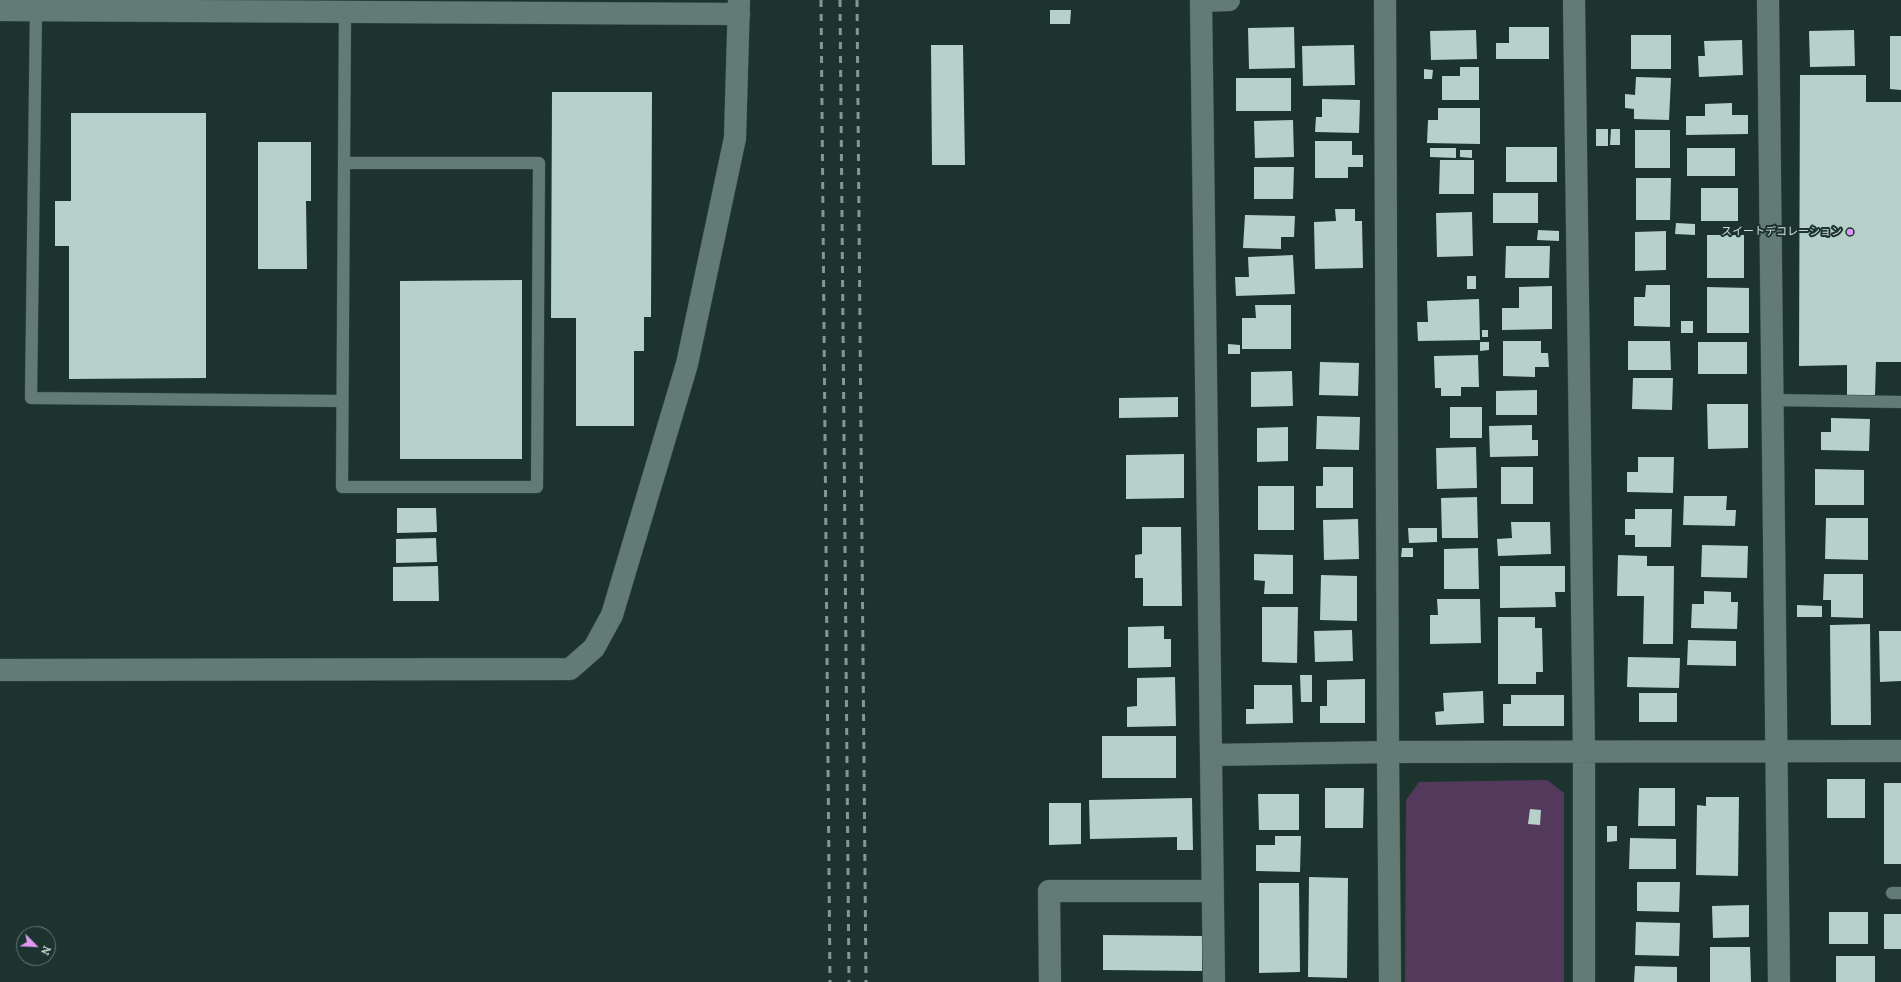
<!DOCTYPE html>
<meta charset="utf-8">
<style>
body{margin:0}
#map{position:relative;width:1901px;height:982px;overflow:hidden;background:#1c332e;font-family:Lora,serif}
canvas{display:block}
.north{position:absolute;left:16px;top:926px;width:40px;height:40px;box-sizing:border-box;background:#1c332e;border:1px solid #657874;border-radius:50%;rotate:114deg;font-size:11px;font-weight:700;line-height:16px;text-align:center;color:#d2e0dc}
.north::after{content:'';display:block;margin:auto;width:14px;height:18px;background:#dd99f4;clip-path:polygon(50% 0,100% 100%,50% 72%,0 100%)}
</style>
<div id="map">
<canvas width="1901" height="982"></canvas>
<div class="north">N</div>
</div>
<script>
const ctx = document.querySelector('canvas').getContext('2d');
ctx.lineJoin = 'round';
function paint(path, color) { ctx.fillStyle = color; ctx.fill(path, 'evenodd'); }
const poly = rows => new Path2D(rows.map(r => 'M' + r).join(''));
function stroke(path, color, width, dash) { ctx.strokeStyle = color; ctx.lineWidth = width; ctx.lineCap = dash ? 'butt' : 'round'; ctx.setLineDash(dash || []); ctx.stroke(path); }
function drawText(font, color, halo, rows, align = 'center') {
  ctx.font = font + ' Lora,"Noto Sans JP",serif'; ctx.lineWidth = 4; ctx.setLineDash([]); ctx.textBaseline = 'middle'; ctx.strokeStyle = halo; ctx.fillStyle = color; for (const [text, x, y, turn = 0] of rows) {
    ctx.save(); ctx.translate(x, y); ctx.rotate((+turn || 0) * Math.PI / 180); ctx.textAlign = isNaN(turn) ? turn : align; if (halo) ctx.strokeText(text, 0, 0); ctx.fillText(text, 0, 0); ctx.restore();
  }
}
paint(poly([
 [1547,780,1564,793,1564,982,1405,982,1406,800,1419,782]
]), '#533a5c');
paint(poly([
 [1050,10,1071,10,1070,24,1050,24],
 [1294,27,1295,68,1249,69,1248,28],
 [1509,27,1549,27,1549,59,1496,59,1496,43,1509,43],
 [1476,30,1477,59,1431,60,1430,31],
 [1854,30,1855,66,1810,67,1809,31],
 [1631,35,1671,35,1671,69,1631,69],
 [1890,36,1901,36,1901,90,1890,89],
 [1742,40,1743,75,1699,77,1698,56,1705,56,1704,41],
 [931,45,963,45,965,165,932,165],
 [1354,45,1355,85,1303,86,1302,46],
 [1460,67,1479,67,1479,100,1442,100,1442,76,1460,76],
 [1424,69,1433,70,1432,79,1424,79],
 [1800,75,1866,75,1866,102,1901,102,1901,362,1876,362,1875,395,1847,396,1847,365,1799,366],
 [1636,77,1671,78,1669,120,1634,119,1634,109,1625,108,1625,94,1635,95],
 [1236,78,1291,78,1291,111,1236,111],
 [552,92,652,92,651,317,644,317,644,351,634,351,634,426,576,426,576,318,551,318],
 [1322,99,1360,100,1359,133,1315,132,1316,117,1322,117],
 [1732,103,1732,115,1748,115,1748,134,1686,135,1686,116,1705,116,1705,104],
 [1438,108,1480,108,1480,144,1427,143,1428,120,1438,120],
 [71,113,206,113,206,378,69,379,69,246,55,246,55,201,71,201],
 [1293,120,1294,157,1255,158,1254,121],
 [1596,129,1608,129,1608,146,1596,146],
 [1611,129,1620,129,1620,145,1610,145],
 [1635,130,1670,130,1670,168,1635,168],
 [1315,141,1352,141,1352,155,1363,155,1363,167,1348,167,1348,178,1315,178],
 [258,142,311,142,311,201,306,201,307,269,258,269],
 [1506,147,1557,147,1557,182,1506,182],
 [1430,148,1456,148,1456,158,1430,157],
 [1687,148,1735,148,1735,176,1687,176],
 [1460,150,1472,150,1472,158,1460,157],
 [1440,160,1474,160,1474,194,1439,194],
 [1254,167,1294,167,1293,199,1254,199],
 [1636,178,1671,178,1670,220,1636,220],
 [1701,188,1738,188,1738,221,1701,221],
 [1493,193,1538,193,1538,223,1493,223],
 [1335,209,1355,209,1355,221,1362,221,1363,268,1315,269,1314,222,1336,221],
 [1472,212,1473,256,1437,257,1436,213],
 [1245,215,1295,216,1294,237,1281,237,1281,249,1243,248],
 [1676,223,1695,224,1695,235,1675,234],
 [1538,230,1559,231,1559,241,1537,240],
 [1666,231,1666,270,1635,271,1635,232],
 [1707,235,1744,235,1744,278,1707,278],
 [1506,246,1550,246,1549,278,1505,278],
 [1293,255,1295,294,1236,296,1235,277,1249,277,1248,257],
 [1467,276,1476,276,1476,289,1467,289],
 [522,280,522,459,400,459,400,281],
 [1646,285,1670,285,1670,327,1634,326,1634,297,1645,297],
 [1552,286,1552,329,1502,330,1502,308,1519,308,1519,287],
 [1707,287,1749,288,1749,333,1707,333],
 [1479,299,1480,340,1418,341,1417,322,1428,322,1427,301],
 [1255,305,1291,305,1291,349,1242,349,1242,318,1256,318],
 [1681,321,1693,321,1693,333,1681,333],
 [1482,330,1488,330,1488,337,1482,337],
 [1503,341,1541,341,1541,353,1548,353,1549,367,1535,367,1535,377,1503,376],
 [1628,341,1670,341,1671,370,1628,370],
 [1480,342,1489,342,1489,350,1480,351],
 [1698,342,1747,342,1747,374,1698,374],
 [1228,344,1240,345,1240,354,1228,354],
 [1478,355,1479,387,1461,387,1461,396,1441,396,1441,388,1435,388,1434,356],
 [1320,362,1359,363,1358,396,1319,395],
 [1292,371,1293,406,1251,407,1251,372],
 [1633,378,1673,378,1672,410,1632,409],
 [1537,390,1537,415,1496,415,1496,391],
 [1178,397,1178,417,1119,418,1119,398],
 [1707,404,1748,404,1748,448,1708,449],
 [1450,407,1482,407,1482,438,1450,438],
 [1317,416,1360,417,1359,450,1316,449],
 [1831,418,1870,419,1869,451,1821,450,1821,432,1831,432],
 [1532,425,1532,440,1538,440,1538,456,1490,457,1489,426],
 [1288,427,1288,461,1257,462,1257,428],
 [1476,447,1477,488,1437,489,1436,448],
 [1184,454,1184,498,1126,499,1126,455],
 [1638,457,1674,457,1673,493,1627,492,1627,472,1638,472],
 [1323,467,1353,467,1353,508,1316,508,1316,486,1323,486],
 [1501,467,1533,467,1533,504,1501,504],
 [1815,469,1864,470,1864,505,1815,505],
 [1258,486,1294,486,1294,530,1258,530],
 [1684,496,1727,496,1726,510,1736,510,1735,526,1683,525],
 [1477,497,1478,538,1442,538,1441,498],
 [397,508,436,508,437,532,397,533],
 [1635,509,1672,509,1671,547,1635,547,1635,535,1625,535,1625,519,1635,519],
 [1826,518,1868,518,1868,560,1825,559],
 [1358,519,1359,559,1324,560,1323,520],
 [1511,522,1550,522,1551,554,1498,556,1497,539,1512,538],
 [1142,527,1181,527,1182,606,1143,606,1143,578,1135,578,1135,555,1142,554],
 [1408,528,1437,528,1437,542,1409,543],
 [436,538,437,562,396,563,396,539],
 [1702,545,1748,546,1747,578,1701,577],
 [1402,548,1413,548,1413,557,1401,557],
 [1478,548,1479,589,1444,589,1444,549],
 [1254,554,1293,555,1293,594,1264,594,1265,581,1254,580],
 [1618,555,1647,556,1647,566,1674,566,1673,644,1643,644,1644,596,1617,596],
 [438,566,439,601,393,601,393,567],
 [1500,566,1565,566,1565,592,1555,592,1556,607,1500,608],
 [1824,574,1863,574,1863,618,1831,617,1831,600,1823,600],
 [1321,575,1357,576,1357,621,1320,620],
 [1704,591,1731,592,1731,602,1738,602,1737,629,1691,628,1692,604,1704,604],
 [1437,599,1480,599,1481,643,1430,644,1430,615,1438,615],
 [1797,605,1822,606,1822,617,1797,617],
 [1262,607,1298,607,1297,663,1262,662],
 [1498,617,1535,617,1535,628,1542,628,1543,672,1536,672,1536,684,1498,684],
 [1870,624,1871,725,1831,725,1830,625],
 [1164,626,1164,639,1171,639,1171,667,1128,668,1128,627],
 [1352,630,1353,661,1315,662,1314,631],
 [1879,631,1901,631,1901,681,1880,682],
 [1688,640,1736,641,1736,666,1687,665],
 [1628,657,1680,658,1679,688,1627,687],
 [1300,675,1312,675,1312,702,1301,702],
 [1175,677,1176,726,1127,727,1127,707,1137,706,1137,678],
 [1365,679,1365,723,1320,723,1320,706,1327,706,1327,680],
 [1254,685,1292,685,1293,723,1246,724,1246,709,1254,709],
 [1483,691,1484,723,1436,725,1435,712,1444,711,1443,693],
 [1639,693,1677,693,1677,722,1639,722],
 [1511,695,1564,695,1564,726,1503,726,1503,704,1511,704],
 [1102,736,1176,736,1176,778,1102,778],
 [1827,779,1865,779,1865,818,1827,818],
 [1884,783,1901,783,1901,864,1884,864],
 [1325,788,1364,788,1363,828,1325,828],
 [1639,788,1675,788,1675,826,1638,826],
 [1258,794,1299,794,1299,830,1259,830],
 [1706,797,1739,797,1738,876,1696,875,1697,805,1706,806],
 [1192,798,1193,850,1177,850,1177,837,1090,839,1089,800],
 [1049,803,1081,803,1081,844,1049,845],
 [1530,809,1541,810,1540,825,1528,824],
 [1607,826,1617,826,1617,841,1607,842],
 [1275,836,1301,836,1300,872,1256,871,1256,845,1275,845],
 [1630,838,1676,839,1676,869,1629,869],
 [1309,877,1348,878,1347,978,1308,977],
 [1637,882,1680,882,1679,912,1637,911],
 [1259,883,1299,883,1300,972,1259,973],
 [1749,905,1749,937,1713,938,1712,906],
 [1829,912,1868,912,1868,944,1829,944],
 [1884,914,1901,914,1901,949,1884,949],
 [1636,922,1680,923,1679,956,1635,955],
 [1103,935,1203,936,1202,971,1103,970],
 [1710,947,1750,947,1751,982,1710,982],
 [1836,956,1875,956,1875,982,1836,982],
 [1635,966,1677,967,1677,982,1634,982]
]), '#b6d1ca');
const lane = poly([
 [36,9,31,398,342,401],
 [344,163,342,487,537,487,539,163,344,163,345,12],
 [1772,400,1901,402],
 [1892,893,1901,893]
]);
const street = poly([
 [1201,0,1214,982],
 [1385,0,1388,752,1390,982],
 [1574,0,1584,751,1584,982],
 [1768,0,1779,982],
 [1201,1,1229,0],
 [0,10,739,14],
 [1211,755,1388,752,1901,751],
 [1050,982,1049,891,1213,891]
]);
const secondary = poly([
 [0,670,570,669,594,648,612,615,687,364,735,138,739,0]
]);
stroke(lane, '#3a4d49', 13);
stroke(street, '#3a4d49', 23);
stroke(secondary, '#3a4d49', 23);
stroke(lane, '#627b75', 12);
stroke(street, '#627b75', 22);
stroke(secondary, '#627b75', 22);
stroke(poly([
 [821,0,830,982],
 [840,0,849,982],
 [857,0,866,982]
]), '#859792', 3, [7, 7]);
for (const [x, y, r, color] of [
 [1850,232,4,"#dd99f4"]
]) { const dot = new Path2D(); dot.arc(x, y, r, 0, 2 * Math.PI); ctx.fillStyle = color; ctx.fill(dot); stroke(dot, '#1c332e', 1.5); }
drawText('11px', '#d2e0dc', '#1c332e', [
 ["スイートデコレーション",1842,232]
], 'right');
</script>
